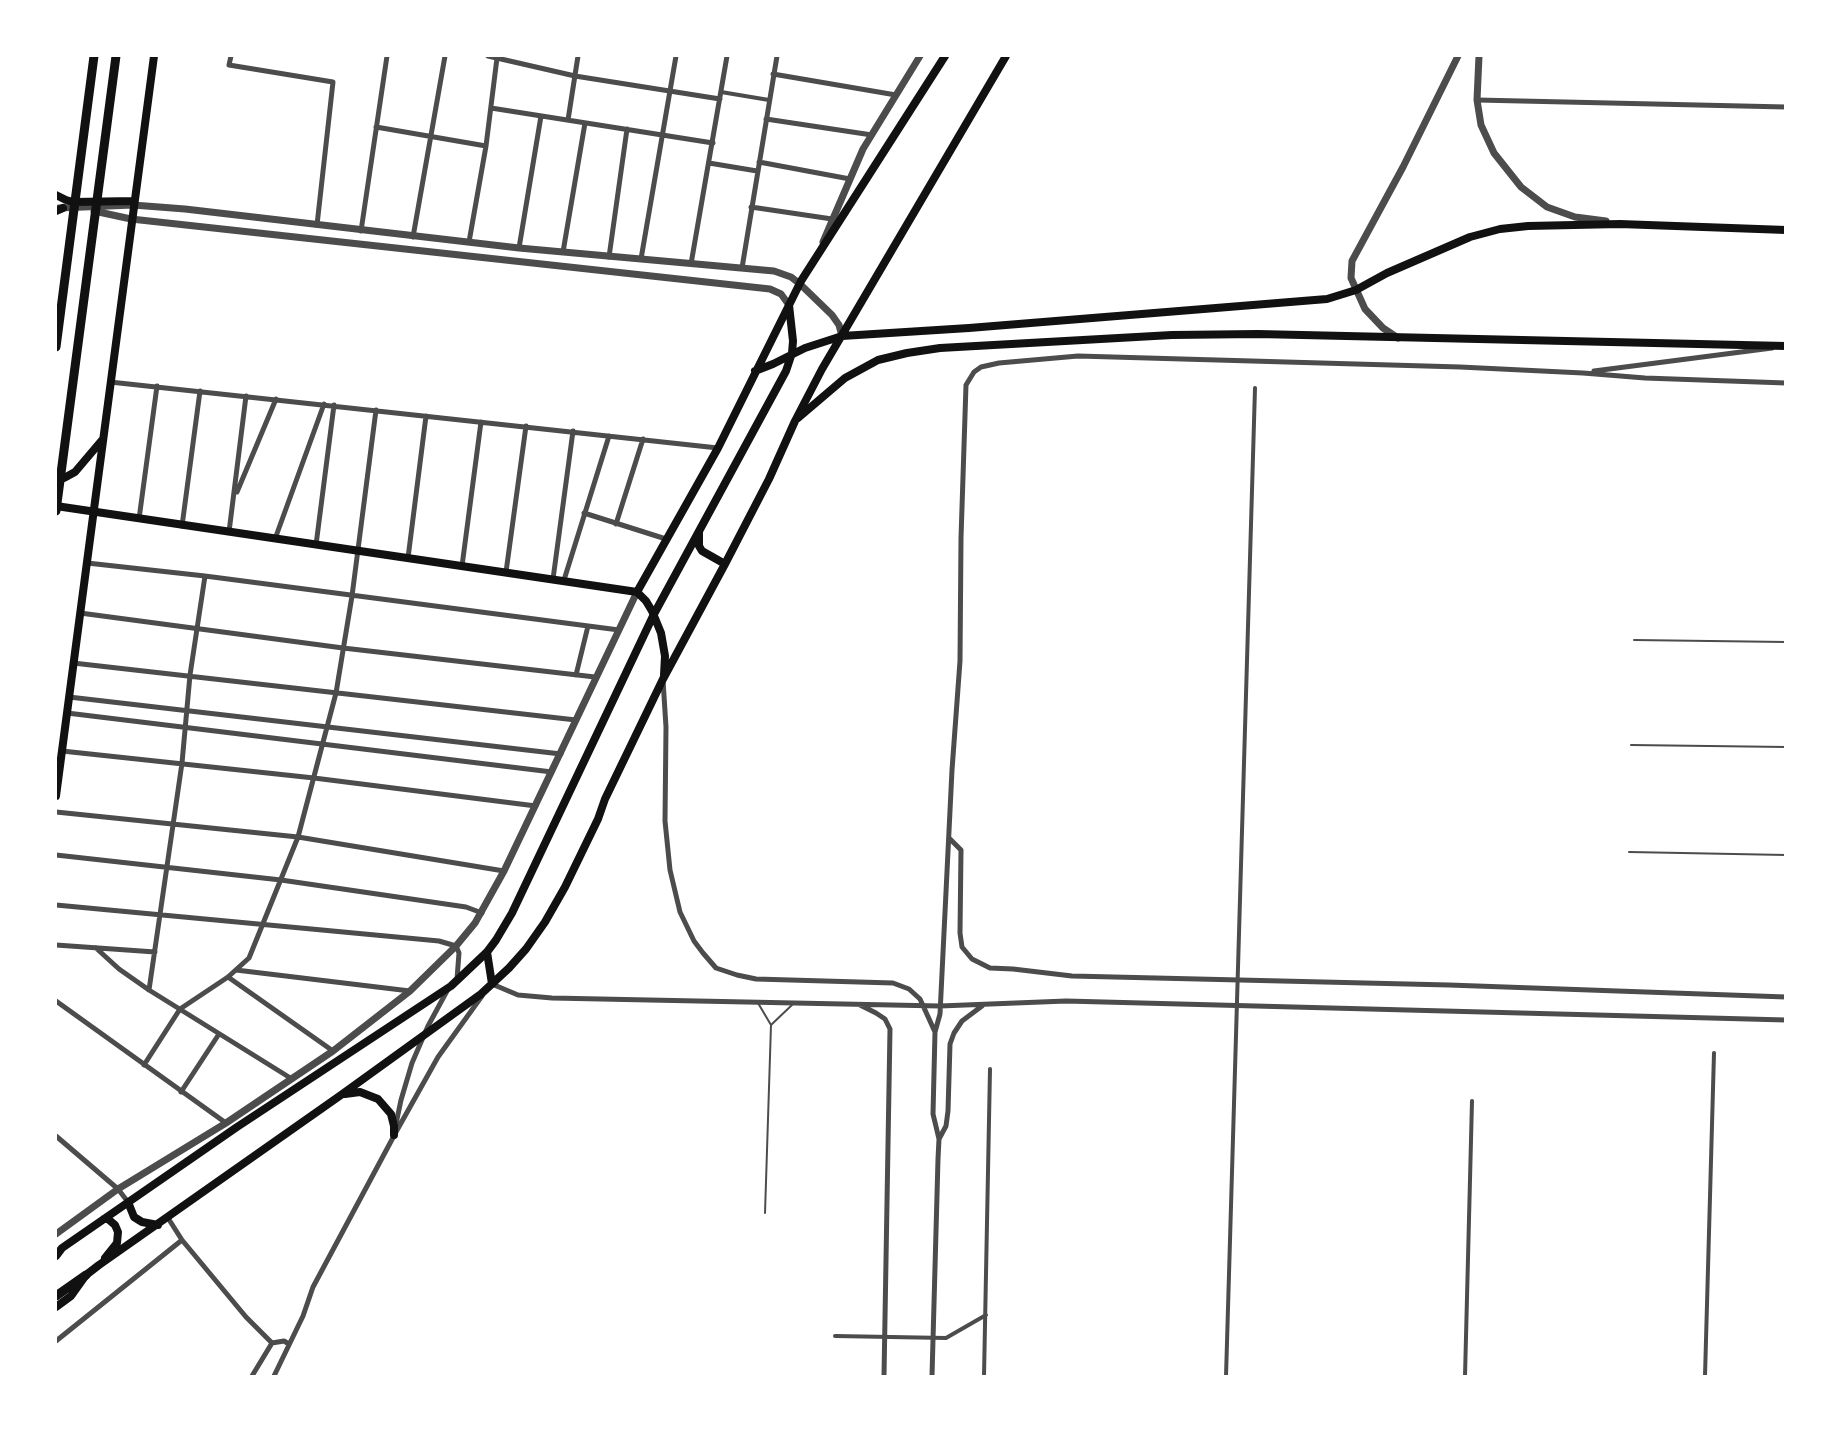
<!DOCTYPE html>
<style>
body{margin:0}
#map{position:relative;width:1841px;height:1432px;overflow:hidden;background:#fff;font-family:Signika,sans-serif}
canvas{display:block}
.frame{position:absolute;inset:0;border:57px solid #fff;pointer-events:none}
</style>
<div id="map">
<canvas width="1841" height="1432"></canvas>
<div class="frame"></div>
</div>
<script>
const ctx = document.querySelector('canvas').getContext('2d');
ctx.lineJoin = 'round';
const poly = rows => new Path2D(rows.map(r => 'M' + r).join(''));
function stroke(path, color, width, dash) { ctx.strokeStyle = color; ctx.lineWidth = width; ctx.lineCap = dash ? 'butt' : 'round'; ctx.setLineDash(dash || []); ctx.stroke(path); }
stroke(poly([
 [1634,640,1786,642],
 [1631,745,1786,747],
 [1629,852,1786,855],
 [758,1003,771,1025,765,1213],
 [771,1025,793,1004]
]), '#4c4c4c', 2);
stroke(poly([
 [721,92,769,100],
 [835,1336,946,1338,986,1315],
 [984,1376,990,1069],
 [1226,1376,1255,388],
 [1465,1376,1472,1101],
 [1705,1376,1714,1053]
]), '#4c4c4c', 4);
stroke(poly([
 [231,56,229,65,333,82,317,225],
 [488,56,575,76,720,99],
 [773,74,896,95],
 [1477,100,1786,107],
 [491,108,713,143],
 [766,119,872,135],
 [568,120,578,56],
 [376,127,486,146],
 [759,162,850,179],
 [709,163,757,171],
 [751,207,832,219],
 [361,231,387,56],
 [413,237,445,56],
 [469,242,486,146,497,58],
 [519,248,541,116],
 [563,252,585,123],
 [609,257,627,129],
 [641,259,676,56],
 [691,264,727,56],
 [742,268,777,56],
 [1594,371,1772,348],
 [110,382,718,448],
 [237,492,276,399],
 [584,513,666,539],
 [139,519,157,386],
 [616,524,643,439],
 [182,526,200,391],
 [229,532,246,396],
 [275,539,324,404],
 [316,545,334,405],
 [408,558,426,416],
 [87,563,205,576,619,630],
 [462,566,481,422],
 [506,572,526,426],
 [553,579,573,431],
 [564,580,609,436],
 [80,613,343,648,595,677],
 [73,663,576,720],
 [576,675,588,626],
 [663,680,666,727,665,821,670,870,680,912,694,941,703,953,716,968,737,975,756,979,893,983,909,989,920,999,935,1032,933,1114,939,1139,938,1159,932,1376],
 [69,697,561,754],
 [67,713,552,772],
 [62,751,314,778,536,806],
 [56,812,298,837,504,871],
 [949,838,961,850,960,933,962,947,972,959,990,968,1013,969,1072,976,1449,985,1786,997],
 [56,855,281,880,466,907,482,913],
 [56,905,439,941,456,946,459,953,457,979],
 [56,945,155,952],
 [96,948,119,969,149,990,292,1079],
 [236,970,410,991],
 [228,977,333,1051],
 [492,984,518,995,552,998,940,1006,1066,1001,1786,1020],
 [149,990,182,763,190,675,205,576],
 [56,1001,226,1123],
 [860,1005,876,1013,885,1019,890,1029,884,1376],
 [935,1032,940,1014,952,770,960,661,961,538,966,385,974,372,981,367,999,363,1078,356,1460,367,1583,373,1645,378,1786,383],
 [144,1065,180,1009,228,977,249,958,298,837,336,693,352,596,376,410],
 [181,1092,219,1034],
 [396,1124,401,1100,412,1063,428,1026,447,991],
 [56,1136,118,1189,128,1202],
 [939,1139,946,1126,948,1111,950,1044,954,1033,962,1021,982,1006],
 [168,1218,182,1240,246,1317,272,1343],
 [56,1341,182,1240],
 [272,1343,284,1341,289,1344],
 [252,1376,272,1343],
 [274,1376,303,1316,313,1287,396,1132,438,1057,482,996]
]), '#4c4c4c', 5);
stroke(poly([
 [1479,56,1477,100,1481,125,1494,153,1521,187,1547,207,1575,217,1606,221],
 [59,208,133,205,185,209,519,248,774,271,791,277,800,284,832,315,839,325,842,336],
 [94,211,131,219,770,289,781,294,789,305],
 [823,242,863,149,920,56],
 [1398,338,1383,328,1365,309,1351,278,1352,261,1403,167,1458,56],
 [56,1234,118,1189,226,1123,333,1051,410,991,456,946,475,923,504,871,637,592]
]), '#4c4c4c', 7);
stroke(poly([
 [56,195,66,200,73,202,134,201],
 [56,211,63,208],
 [798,418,845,378,878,360,907,353,940,348,1172,335,1258,334,1786,346],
 [56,479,64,478,75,472,103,439],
 [56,796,154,56]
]), '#111', 8);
stroke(poly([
 [755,371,773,364,805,348,842,336,969,328,1327,299,1356,290,1387,273,1470,237,1500,229,1528,226,1620,224,1786,230],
 [56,506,637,592,646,601,652,611,661,633,665,656,664,675],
 [699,532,699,546,702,551,725,564],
 [637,592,718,448,801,281,945,56],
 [487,952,492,984],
 [345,1094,360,1092,378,1099,391,1114,394,1126,394,1135],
 [128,1202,134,1217,142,1222,158,1225],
 [104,1219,108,1219,115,1225,118,1232,117,1243,105,1258],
 [56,1256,62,1248,104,1219,237,1127,451,986,487,952,496,940,512,913,654,614,786,371,792,353,793,341,789,305],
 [56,1307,71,1296,86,1275,99,1265,341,1095,481,994,509,968,526,949,545,922,565,887,598,819,605,799,663,679,725,564,769,479,795,421,822,369,1006,56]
]), '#111', 8);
stroke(poly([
 [56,347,94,56],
 [56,511,116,56],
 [56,1296,86,1275]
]), '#111', 9);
</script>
